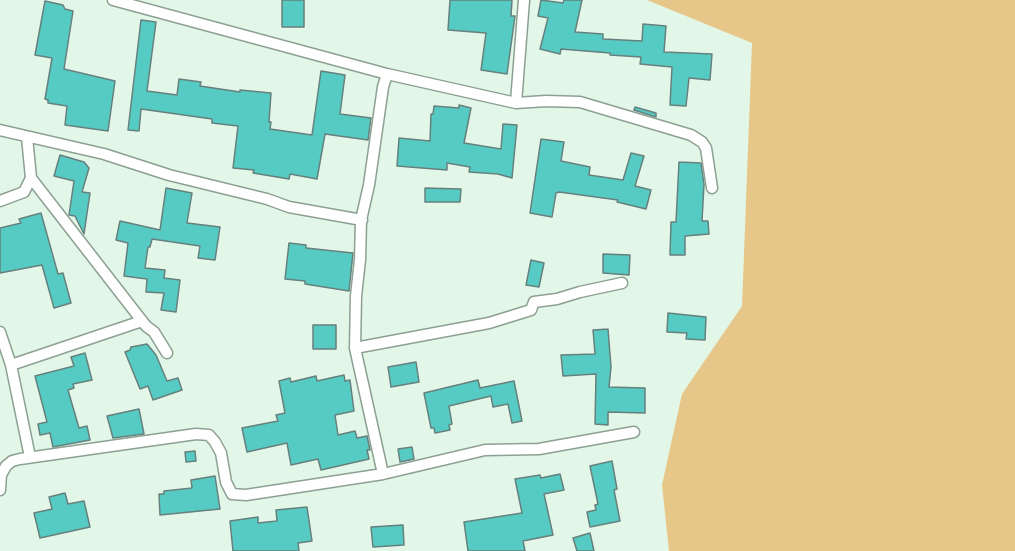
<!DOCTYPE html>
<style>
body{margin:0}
canvas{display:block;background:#e2f7e7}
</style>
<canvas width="1015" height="551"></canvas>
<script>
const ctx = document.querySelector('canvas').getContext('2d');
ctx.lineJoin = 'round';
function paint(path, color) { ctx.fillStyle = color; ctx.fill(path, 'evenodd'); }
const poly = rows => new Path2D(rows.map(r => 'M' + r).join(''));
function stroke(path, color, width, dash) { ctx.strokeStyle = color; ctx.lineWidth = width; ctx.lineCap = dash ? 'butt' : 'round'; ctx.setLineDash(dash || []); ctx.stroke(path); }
paint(poly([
 [647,0,1015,0,1015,551,669,551,662,485,682,394,742,306,752,43]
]), '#e7c789');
const building = poly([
 [282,0,304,0,304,27,282,27,282,0],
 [450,0,512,0,511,16,515,16,507,74,481,70,486,33,448,30,450,0],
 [541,0,563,3,564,0,582,0,575,32,603,34,603,39,642,41,643,24,666,26,664,52,712,54,710,80,689,78,686,106,670,105,672,67,640,64,641,57,610,55,610,53,561,49,560,54,540,49,548,18,538,16,541,0],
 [45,1,63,5,65,9,73,11,64,69,115,81,108,131,65,125,67,106,48,103,48,100,45,99,52,58,35,55,45,1],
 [141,20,156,22,147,91,177,95,179,79,201,82,200,86,240,92,240,90,271,93,269,122,271,122,270,129,312,135,321,71,345,75,340,114,371,118,368,140,325,134,317,179,290,174,289,179,253,173,254,170,233,168,238,126,212,123,212,119,141,109,139,131,128,130,141,20],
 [459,105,471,108,464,143,501,149,503,124,517,125,512,178,498,174,469,172,470,167,447,163,447,170,397,166,399,138,430,141,431,114,433,114,434,106,459,108,459,105],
 [635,107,656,113,656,117,634,110,635,107],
 [541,139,564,142,561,161,590,167,589,175,623,180,631,153,644,156,635,186,651,190,646,209,617,202,618,200,559,192,556,193,552,217,530,213,541,139],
 [60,155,84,162,89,168,82,192,90,193,84,234,75,216,69,215,74,181,54,176,60,155],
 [679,162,701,163,704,184,702,221,708,221,709,234,685,236,685,255,670,255,671,222,676,222,679,162],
 [166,188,192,193,187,223,220,227,215,260,198,258,200,246,152,239,150,247,148,247,145,268,165,270,164,278,180,280,176,312,161,310,164,293,146,292,147,279,124,276,128,243,116,240,120,221,160,230,166,188],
 [425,188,461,189,460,202,425,202,425,188],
 [41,213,58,274,63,273,71,303,54,308,42,265,0,273,0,228,21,223,19,219,41,213],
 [289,243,306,245,306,248,353,253,349,291,305,284,305,281,285,279,289,243],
 [603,254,630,255,629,275,603,273,603,254],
 [531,260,544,263,539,287,526,285,531,260],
 [668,313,706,317,705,340,686,339,687,333,667,332,668,313],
 [313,325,336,325,336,349,313,349,313,325],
 [608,329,611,367,609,387,645,388,645,413,608,412,608,425,595,424,596,374,563,376,561,355,595,354,593,330,608,329],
 [147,344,156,355,167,381,178,378,182,390,153,400,148,386,140,389,125,352,130,350,131,347,147,344],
 [85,353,92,380,73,384,74,388,68,390,79,428,87,426,90,440,53,447,50,433,40,435,38,424,47,422,35,376,74,366,71,357,85,353],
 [416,362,419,382,391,387,388,367,416,362],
 [344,375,345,381,350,380,354,411,335,415,338,435,355,431,357,438,367,436,370,450,367,450,369,459,321,470,318,459,291,465,287,443,247,452,242,428,278,421,276,415,285,413,279,381,290,378,291,382,316,376,317,381,344,375],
 [478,380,480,388,514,381,522,421,512,423,508,404,493,407,491,396,449,406,452,424,449,425,450,430,435,433,434,428,431,428,424,393,478,380],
 [139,409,144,434,113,438,107,416,139,409],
 [412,447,414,459,400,462,398,449,412,447],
 [195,451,196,461,186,462,185,452,195,451],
 [612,461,617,489,614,490,620,521,590,527,587,512,596,510,595,505,598,504,590,466,612,461],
 [560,474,564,490,544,494,553,535,523,541,525,551,468,551,464,522,522,513,515,479,540,475,541,478,560,474],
 [215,476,220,509,160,515,159,494,164,494,164,491,192,488,191,480,215,476],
 [65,493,68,504,84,501,90,527,40,538,34,513,52,509,49,497,65,493],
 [307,507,312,541,298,543,299,551,233,551,230,521,258,517,258,523,277,521,276,510,307,507],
 [403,525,404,545,373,547,371,527,403,525],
 [590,533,594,551,577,551,573,538,590,533]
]);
paint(building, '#56cbc3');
stroke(building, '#66807d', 1.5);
const street = poly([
 [113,0,387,74,516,103,546,101,580,102,691,135,702,142,706,148,712,188],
 [516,103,524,0],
 [0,130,104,154,169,175,267,199,289,207,362,220],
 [27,137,31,178,146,326,154,332,167,353],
 [0,201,24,192,31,178],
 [0,332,11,365,30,457],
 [355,348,489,323,531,310,534,302,557,299,580,292,622,283],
 [11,365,142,321],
 [383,474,355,348,356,296,360,260,361,220,369,185,383,87,387,74],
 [0,490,1,475,6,466,12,461,20,459,196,434,209,435,215,442,221,453,226,482,232,494,246,495,383,474,485,450,539,449,634,432]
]);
stroke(street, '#8da092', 13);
stroke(street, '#fff', 10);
</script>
